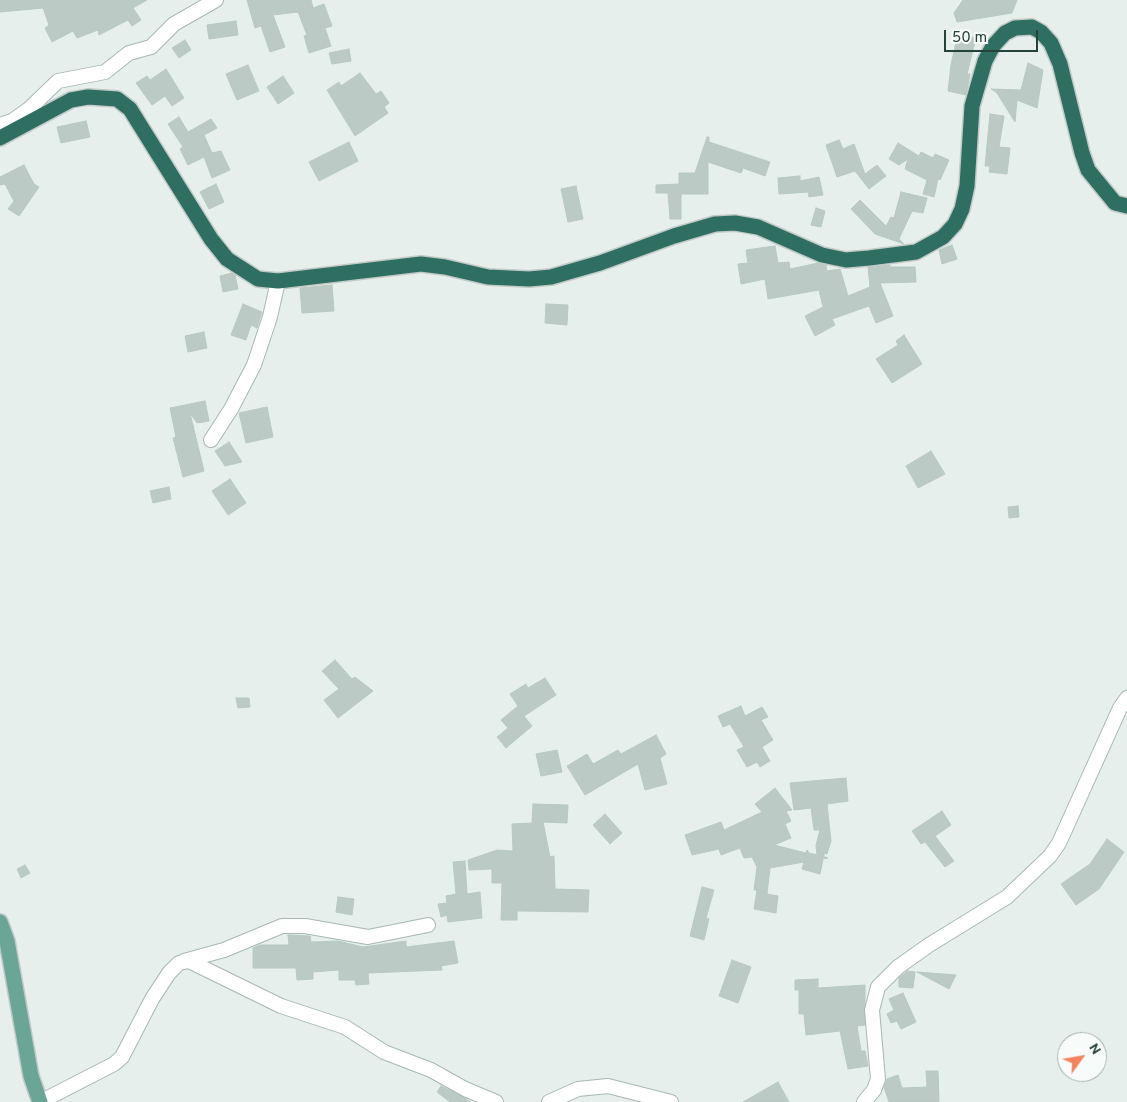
<!DOCTYPE html>
<style>
body{margin:0}
#map{position:relative;width:1127px;height:1102px;overflow:hidden;background:#e6efeb;font-family:Overpass,sans-serif}
canvas{display:block}
.north{position:absolute;left:1057px;top:1032px;width:50px;height:50px;box-sizing:border-box;background:#f7fbf9;border:1px solid #a3b1ad;border-radius:50%;rotate:58deg;font-size:14px;font-weight:700;line-height:20px;text-align:center;color:#24423a}
.north::after{content:'';display:block;margin:auto;width:18px;height:22px;background:#f4845f;clip-path:polygon(50% 0,100% 100%,50% 72%,0 100%)}
.scale{position:absolute;left:944px;top:30px;width:94px;height:22px;box-sizing:border-box;border:2px solid #24423a;border-top:0;padding-left:6px;font-size:15px;line-height:18px;white-space:nowrap;color:#24423a;-webkit-text-stroke:4px #f7fbf9;paint-order:stroke}
</style>
<div id="map">
<canvas width="1127" height="1102"></canvas>
<div class="north">N</div>
<div class="scale">50 m</div>
</div>
<script>
const ctx = document.querySelector('canvas').getContext('2d');
ctx.lineJoin = 'round';
function paint(path, color) { ctx.fillStyle = color; ctx.fill(path, 'evenodd'); }
const poly = rows => new Path2D(rows.map(r => 'M' + r).join(''));
function stroke(path, color, width, dash) { ctx.strokeStyle = color; ctx.lineWidth = width; ctx.lineCap = dash ? 'butt' : 'round'; ctx.setLineDash(dash || []); ctx.stroke(path); }
const building = poly([
 [0,0,147,0,133,8,141,20,132,26,128,20,99,35,98,30,77,38,73,31,52,42,45,28,49,25,43,8,0,12,0,0],
 [247,0,311,0,313,8,324,4,332,26,325,28,331,46,309,53,304,36,307,35,298,12,273,15,285,47,270,52,261,26,255,28,247,0],
 [963,0,1017,0,1012,13,957,22,954,13,963,0],
 [236,21,238,35,209,39,207,25,236,21],
 [958,33,976,38,967,74,970,74,966,95,948,91,951,65,958,33],
 [185,40,191,50,179,58,172,48,185,40],
 [349,49,351,61,332,64,329,53,349,49],
 [1028,63,1043,70,1037,108,1017,100,1015,122,997,93,991,89,1021,90,1028,63],
 [248,65,259,91,237,100,226,74,248,65],
 [166,69,184,98,172,106,165,96,152,105,136,83,147,76,150,80,166,69],
 [360,73,376,94,381,91,389,103,384,107,388,113,355,136,327,90,339,82,341,86,360,73],
 [283,76,294,93,278,104,267,87,283,76],
 [990,114,1004,116,999,147,1010,148,1007,174,989,172,990,166,985,166,990,114],
 [179,117,188,132,211,119,217,128,204,135,212,153,221,151,230,170,212,178,204,157,188,165,180,149,183,147,168,124,179,117],
 [86,121,90,137,61,143,57,127,86,121],
 [707,137,709,137,709,142,770,162,765,176,743,168,741,173,708,162,708,194,681,194,681,219,670,219,668,193,656,193,656,185,679,184,679,173,695,173,707,137],
 [839,140,843,149,854,144,865,174,877,165,886,176,869,189,855,171,837,177,826,145,839,140],
 [349,142,358,161,319,181,309,162,349,142],
 [898,143,919,156,921,152,933,158,935,154,949,160,940,180,938,179,934,197,923,194,927,180,905,169,908,159,899,165,889,159,898,143],
 [24,165,34,184,39,187,19,216,8,209,14,201,5,184,0,185,0,177,24,165],
 [800,176,800,181,819,177,823,195,809,197,808,192,779,194,778,178,800,176],
 [216,184,224,202,209,209,200,192,216,184],
 [576,186,583,219,568,222,561,189,576,186],
 [901,192,927,198,923,213,912,211,899,239,904,244,875,234,851,209,860,200,886,226,891,217,894,218,901,192],
 [816,208,825,211,821,227,811,225,816,208],
 [952,245,957,259,942,264,939,250,952,245],
 [775,246,778,263,789,262,790,269,818,263,826,265,827,271,840,269,848,296,870,287,868,267,890,265,890,267,915,267,916,282,880,283,893,316,876,323,869,306,832,319,835,325,815,336,805,316,823,307,819,290,768,299,765,279,741,284,738,264,748,263,746,250,775,246],
 [232,273,235,275,238,289,223,292,220,276,232,273],
 [332,285,334,311,302,313,300,288,332,285],
 [243,304,262,312,257,328,251,325,246,340,231,335,243,304],
 [546,304,568,305,567,325,545,323,546,304],
 [204,332,207,348,188,352,185,336,204,332],
 [904,335,922,364,892,383,876,359,898,345,896,341,904,335],
 [205,401,209,421,197,423,190,413,204,471,183,477,173,438,176,437,170,408,205,401],
 [267,407,273,437,246,443,239,413,267,407],
 [229,442,242,462,225,466,215,451,229,442],
 [931,451,945,474,918,488,906,466,931,451],
 [230,479,246,503,228,515,212,491,230,479],
 [169,487,171,499,153,503,150,491,169,487],
 [1018,506,1019,517,1009,518,1008,507,1018,506],
 [335,660,352,679,355,677,373,691,338,718,324,700,339,689,322,671,335,660],
 [545,678,556,695,524,716,532,726,506,748,497,737,508,728,501,720,518,706,510,694,526,684,528,688,545,678],
 [236,698,249,698,250,707,238,708,236,698],
 [741,706,745,716,762,707,768,717,761,720,773,740,762,747,770,761,760,767,757,762,747,767,737,750,744,747,730,724,723,727,718,716,741,706],
 [656,735,666,754,660,758,667,784,645,790,638,764,585,795,567,766,587,754,593,764,618,750,621,754,656,735],
 [557,750,562,772,541,776,536,754,557,750],
 [846,778,848,801,827,804,831,841,827,854,824,853,824,857,828,858,823,859,820,874,802,869,804,862,770,868,767,894,778,896,776,913,754,909,757,890,754,890,757,867,752,857,744,858,740,848,721,855,719,849,692,855,685,835,721,822,724,830,762,812,755,804,775,788,792,810,786,811,791,821,785,824,791,838,774,845,806,853,807,850,809,853,817,855,816,845,820,830,814,830,811,808,794,810,790,783,846,778],
 [533,804,568,805,567,823,543,822,550,857,554,856,555,889,589,890,588,912,517,911,517,920,501,920,502,883,492,883,492,869,469,870,468,860,497,850,513,851,512,824,532,823,533,804],
 [942,811,951,825,935,836,954,861,945,867,925,842,921,844,912,831,942,811],
 [605,814,622,833,610,844,593,825,605,814],
 [1107,839,1124,852,1099,889,1076,905,1061,884,1090,864,1107,839],
 [465,861,467,894,480,892,482,918,448,922,447,915,441,917,438,904,447,903,446,896,456,894,453,862,465,861],
 [25,865,30,873,21,878,17,869,25,865],
 [702,887,714,890,706,918,709,919,704,940,690,936,702,887],
 [338,897,354,899,352,915,336,912,338,897],
 [288,935,310,936,311,942,338,941,363,947,406,941,406,947,454,941,458,963,441,966,442,970,368,973,369,984,356,985,355,980,339,980,339,970,313,972,313,979,297,980,296,968,253,968,253,948,260,945,289,945,288,935],
 [732,960,751,967,738,1003,719,996,732,960],
 [907,971,915,972,913,988,899,987,899,978,907,971],
 [917,972,956,975,949,989,917,972],
 [818,979,818,988,865,985,865,1025,857,1026,861,1051,865,1051,868,1066,848,1069,840,1031,806,1035,804,1014,799,1014,799,990,795,990,795,980,818,979],
 [903,993,916,1022,901,1029,897,1021,891,1023,887,1014,894,1010,889,999,903,993],
 [926,1071,938,1071,939,1102,889,1102,884,1087,887,1079,898,1075,902,1088,927,1087,926,1071],
 [778,1082,789,1102,743,1102,778,1082],
 [441,1086,465,1098,470,1102,450,1102,437,1092,441,1086]
]);
paint(building, '#bbcac4');
stroke(building, '#b8c9c2', 1);
const minor = poly([
 [0,125,12,121,29,109,58,81,105,72,129,53,151,47,174,24,216,0],
 [211,440,231,409,254,365,270,317,278,281],
 [184,961,224,950,282,926,305,926,368,937,428,925],
 [40,1102,114,1064,122,1057,152,999,169,973,179,963,189,961,281,1006,345,1027,384,1052,431,1070,465,1089,496,1102],
 [549,1102,578,1089,608,1086,671,1102],
 [864,1102,874,1090,878,1079,872,1010,878,987,898,967,929,945,1007,897,1050,856,1059,843,1120,708,1127,698]
]);
const major = poly([
 [0,922,7,941,31,1076,40,1102]
]);
const highway = poly([
 [0,138,71,100,88,97,117,99,130,109,211,239,227,259,258,279,278,281,421,264,445,267,488,277,529,279,551,277,600,263,674,236,715,224,735,223,758,227,822,255,846,260,869,258,916,252,943,237,955,224,962,209,967,186,972,106,985,61,993,46,1005,33,1015,28,1032,27,1041,32,1051,43,1060,64,1082,153,1088,170,1115,203,1127,206]
]);
stroke(minor, '#a8b8b2', 16);
stroke(major, '#c2cac8', 18);
stroke(highway, '#c2cac8', 18);
stroke(minor, '#fff', 14);
stroke(major, '#6aa596', 15);
stroke(highway, '#2f6f62', 15);
</script>
